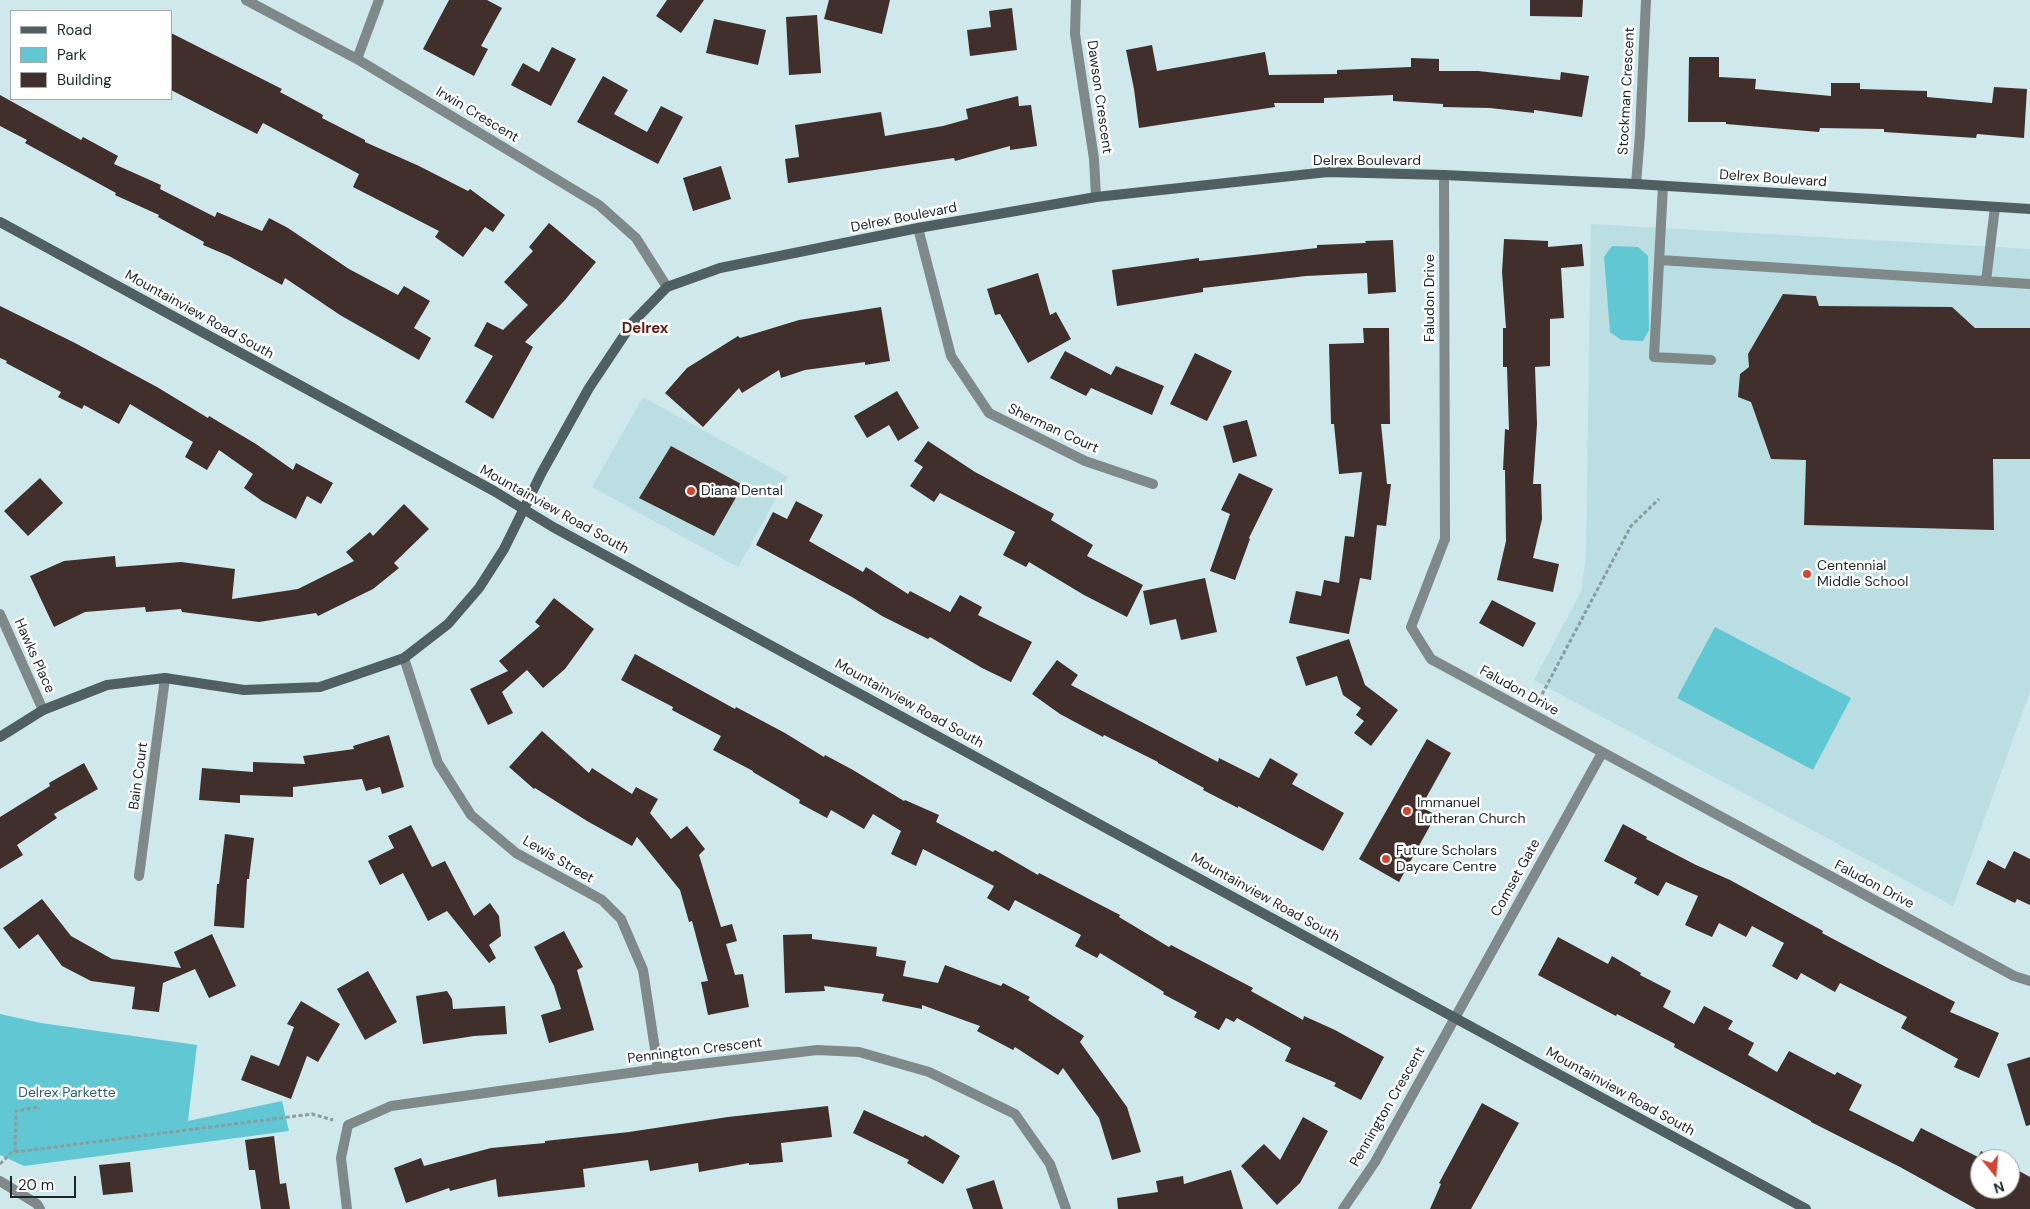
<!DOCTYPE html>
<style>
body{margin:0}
#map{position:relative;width:2030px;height:1209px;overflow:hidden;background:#cee8eb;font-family:"DM Sans",sans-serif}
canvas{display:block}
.legend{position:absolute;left:10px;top:10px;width:162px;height:90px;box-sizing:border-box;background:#fff;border:1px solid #a4a8a9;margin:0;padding:6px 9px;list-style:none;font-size:15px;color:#1c2627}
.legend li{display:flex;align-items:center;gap:10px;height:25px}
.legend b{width:25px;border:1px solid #a4a8a9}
.north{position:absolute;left:1970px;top:1149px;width:50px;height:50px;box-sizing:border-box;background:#fff;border:1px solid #a4a8a9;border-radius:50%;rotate:163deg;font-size:14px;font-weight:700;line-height:20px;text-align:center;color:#1c2627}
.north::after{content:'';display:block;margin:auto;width:18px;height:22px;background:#d14531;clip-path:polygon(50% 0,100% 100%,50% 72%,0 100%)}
.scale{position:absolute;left:10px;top:1176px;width:66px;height:22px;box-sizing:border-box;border:2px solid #1c2627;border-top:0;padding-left:6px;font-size:15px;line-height:18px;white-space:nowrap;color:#1c2627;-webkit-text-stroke:4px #fff;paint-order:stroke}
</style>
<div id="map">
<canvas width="2030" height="1209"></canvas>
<ul class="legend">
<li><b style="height:6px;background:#505f61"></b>Road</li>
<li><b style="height:14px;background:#61c8d3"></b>Park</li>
<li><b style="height:14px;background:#412f2b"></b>Building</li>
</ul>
<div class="north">N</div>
<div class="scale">20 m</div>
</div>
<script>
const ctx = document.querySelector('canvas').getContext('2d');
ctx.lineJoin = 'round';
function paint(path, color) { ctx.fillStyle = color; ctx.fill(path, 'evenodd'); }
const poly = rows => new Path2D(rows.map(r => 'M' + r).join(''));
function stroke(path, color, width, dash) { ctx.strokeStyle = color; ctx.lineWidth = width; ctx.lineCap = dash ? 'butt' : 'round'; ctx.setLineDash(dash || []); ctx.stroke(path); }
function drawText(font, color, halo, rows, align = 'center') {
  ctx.font = font + ' "DM Sans",sans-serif'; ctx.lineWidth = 5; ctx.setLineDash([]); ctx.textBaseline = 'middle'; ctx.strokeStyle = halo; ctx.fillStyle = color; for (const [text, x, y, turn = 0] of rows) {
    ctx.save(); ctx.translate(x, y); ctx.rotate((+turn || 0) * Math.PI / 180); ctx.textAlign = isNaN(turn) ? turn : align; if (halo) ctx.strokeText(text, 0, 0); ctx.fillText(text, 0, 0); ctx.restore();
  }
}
paint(poly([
 [1591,224,2030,249,2030,692,1953,906,1534,680,1581,592,1586,557],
 [643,397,788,477,738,567,592,487]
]), '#badee2');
paint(poly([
 [1612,246,1638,247,1648,256,1649,330,1643,341,1621,340,1610,332,1604,257],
 [1715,627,1851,698,1813,770,1677,698],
 [0,1014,41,1023,197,1045,188,1121,282,1101,289,1131,24,1166,0,1155]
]), '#61c8d3');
paint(poly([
 [449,0,487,0,502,8,481,46,488,49,474,76,423,49],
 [667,0,704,0,681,33,656,16],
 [829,0,890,0,882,34,824,19],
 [1530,0,1583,0,1582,17,1530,16],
 [1012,8,1017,50,970,56,967,30,991,27,989,11],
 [817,15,821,73,789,75,786,17],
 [714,19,766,30,758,65,706,53],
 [171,33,282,89,280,92,323,115,322,118,365,140,365,142,419,166,468,191,470,189,505,215,493,232,485,227,463,257,435,237,439,231,353,187,359,174,263,123,257,134,171,90],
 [1152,45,1157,71,1265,52,1269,75,1337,74,1337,70,1411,67,1411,58,1439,59,1439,71,1478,71,1560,80,1561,72,1589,76,1582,117,1534,110,1534,113,1490,108,1443,107,1443,104,1393,101,1393,95,1324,98,1324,103,1274,103,1275,107,1139,128,1134,89,1126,50],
 [552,47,576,59,551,106,511,85,523,63,539,72],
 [1689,57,1719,57,1719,77,1756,79,1755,89,1831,96,1831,83,1860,83,1860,89,1927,91,1927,97,1992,103,1994,87,2027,89,2024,138,1977,134,1976,138,1884,132,1884,129,1820,128,1819,132,1726,124,1726,122,1688,122],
 [603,76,628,90,614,114,647,132,661,106,683,117,658,164,577,122],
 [0,95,81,140,83,137,118,156,114,164,161,185,160,189,215,217,217,212,262,231,269,218,288,228,349,269,398,295,404,286,430,301,414,328,431,338,419,360,340,315,285,278,282,285,229,256,203,245,204,242,158,217,159,215,115,195,116,193,25,143,27,140,0,126],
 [1018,96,1019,106,1031,105,1037,146,1010,150,1010,146,955,161,954,158,788,183,785,159,799,157,795,125,881,112,885,136,943,126,968,119,966,109],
 [721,166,731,199,693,211,683,178],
 [549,223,596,262,565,300,525,342,533,347,493,419,465,402,493,356,474,346,487,322,503,330,528,305,504,282,533,251,529,247],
 [1504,239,1548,241,1548,247,1582,244,1584,266,1561,268,1564,318,1550,319,1550,366,1535,367,1537,424,1533,484,1541,484,1542,519,1533,558,1559,564,1553,592,1497,580,1506,541,1505,470,1503,470,1505,429,1509,430,1507,367,1503,367,1503,328,1506,328,1502,272],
 [1393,240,1396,292,1368,294,1367,273,1306,276,1203,288,1203,292,1117,306,1112,270,1199,258,1199,261,1317,248,1317,245,1366,243,1365,241],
 [1038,273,1050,315,1056,312,1071,339,1028,363,1000,314,995,315,987,289],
 [1783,294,1816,296,1819,306,1952,307,1975,328,2030,328,2030,459,1993,459,1994,530,1804,525,1806,460,1771,459,1751,402,1738,397,1740,374,1749,367,1748,354],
 [0,306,75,343,157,387,208,418,209,416,256,444,293,470,296,463,333,483,321,504,307,496,296,519,262,501,244,488,253,474,219,450,207,470,185,457,193,442,130,404,119,424,84,405,82,409,58,397,61,392,6,363,7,361,0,358],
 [881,307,890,361,865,365,865,362,805,370,781,378,779,370,742,393,739,388,703,427,665,393,687,368,738,336,740,338,799,320],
 [1363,328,1389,328,1390,424,1381,424,1387,484,1391,484,1386,526,1377,525,1371,580,1360,578,1349,634,1289,623,1296,591,1321,596,1324,580,1339,583,1345,536,1354,537,1362,472,1339,474,1334,424,1331,424,1329,344,1364,343],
 [1065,351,1111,375,1116,366,1164,386,1152,415,1091,388,1086,396,1050,378],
 [1195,353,1232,371,1207,421,1170,404],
 [897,391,919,428,898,441,889,425,867,438,854,416],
 [1247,420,1257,456,1233,463,1223,426],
 [928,441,975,472,1054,514,1051,520,1093,545,1087,556,1143,585,1127,617,1084,595,1029,562,1026,567,1003,555,1015,532,940,493,934,502,910,486,923,467,914,461],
 [671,446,743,485,714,536,639,498],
 [1239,473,1273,489,1249,538,1250,539,1235,580,1210,571,1230,514,1221,510],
 [40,478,63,503,28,536,4,511],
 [796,501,823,515,809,541,863,572,866,567,908,594,910,591,950,612,960,595,982,607,978,615,1032,642,1011,682,982,668,930,637,928,639,882,616,852,597,756,545,773,512,787,519],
 [404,504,429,529,394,563,399,568,373,589,318,616,316,613,259,622,182,612,181,609,146,612,145,607,85,612,54,627,30,576,64,561,115,556,116,567,181,562,235,569,232,599,298,589,354,561,346,552,370,532,373,536],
 [1205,578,1217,632,1181,640,1176,619,1150,625,1143,591],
 [554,598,594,629,565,669,543,688,527,670,502,692,513,713,488,725,470,689,508,671,499,661,540,626,535,622],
 [1492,600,1536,623,1523,647,1479,623],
 [1349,639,1365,685,1398,710,1371,746,1354,733,1364,721,1356,715,1361,708,1343,695,1337,676,1306,686,1296,657],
 [635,654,735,709,736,707,785,733,824,757,825,755,853,770,904,801,905,800,939,815,936,822,993,852,995,850,1038,875,1039,873,1120,915,1119,917,1169,947,1171,945,1253,988,1251,991,1303,1020,1304,1016,1335,1030,1384,1057,1361,1100,1334,1086,1336,1083,1285,1061,1291,1048,1237,1018,1234,1022,1226,1018,1219,1030,1194,1017,1197,1012,1163,994,1164,992,1100,953,1097,958,1075,946,1081,935,1015,900,1009,911,987,898,994,886,923,849,916,866,891,854,901,831,873,814,864,829,831,810,827,818,799,803,800,800,753,772,753,771,713,750,721,736,672,710,673,707,621,680],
 [1057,660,1078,675,1071,685,1218,762,1219,758,1259,778,1270,758,1298,774,1292,784,1344,813,1323,851,1238,806,1238,808,1203,790,1204,788,1158,763,1158,762,1104,735,1103,737,1060,714,1032,694],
 [542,731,589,773,592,768,632,794,636,787,658,799,650,813,671,839,687,826,705,849,699,855,721,927,732,924,737,941,726,944,735,975,743,974,749,1007,708,1015,701,982,708,981,692,921,689,922,680,890,637,837,632,846,587,821,535,788,534,789,509,767],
 [389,735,404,787,382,794,380,787,366,791,362,779,293,787,293,797,240,795,240,803,199,800,202,768,253,772,253,762,305,764,303,756,354,749,353,746],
 [1427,739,1451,753,1421,807,1436,815,1399,882,1359,859],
 [84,763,98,789,54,814,57,818,17,845,23,855,0,869,0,817,50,786,49,783],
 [1623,824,1647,837,1646,839,1696,865,1730,880,1823,931,1822,933,1886,967,1955,1002,1950,1012,1999,1033,1979,1078,1954,1067,1958,1059,1901,1028,1907,1017,1840,983,1835,992,1801,973,1797,980,1772,966,1784,943,1752,926,1746,937,1719,923,1712,937,1685,925,1698,896,1666,882,1658,896,1634,883,1637,878,1604,861],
 [411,825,432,867,445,861,474,916,490,903,499,916,501,936,489,945,496,958,489,963,447,911,428,921,403,873,380,885,368,861,394,848,388,836],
 [225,834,254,838,249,879,247,879,244,928,214,926,217,884,219,884],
 [2014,851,2030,859,2030,905,2017,899,2015,903,1976,884,1988,860,2005,869],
 [42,899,71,936,112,959,181,968,174,952,212,934,236,986,209,998,195,969,163,983,159,1012,132,1009,135,987,91,981,62,966,38,934,19,949,3,928],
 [564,931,583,967,577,970,594,1030,549,1043,541,1015,561,1009,554,986,534,947],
 [812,934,812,939,877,947,876,956,906,961,903,976,938,983,945,965,1001,986,1003,983,1030,997,1028,1000,1084,1036,1080,1042,1127,1107,1141,1152,1112,1160,1099,1118,1063,1068,1058,1075,1015,1047,1013,1050,977,1031,980,1026,922,1005,922,1009,882,1001,884,994,824,986,825,991,785,993,783,935],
 [1558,937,1608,964,1612,956,1641,973,1640,975,1671,991,1663,1007,1694,1024,1704,1006,1733,1021,1728,1029,1754,1043,1748,1055,1777,1072,1789,1051,1835,1075,1837,1072,1862,1085,1849,1110,1913,1142,1921,1128,1978,1157,1981,1151,1996,1159,1980,1159,1980,1189,2010,1189,2010,1166,2030,1177,2030,1209,1976,1209,1900,1167,1811,1122,1811,1121,1674,1047,1675,1044,1617,1014,1616,1016,1538,975],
 [368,971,397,1022,365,1040,337,989],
 [447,991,452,999,453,1009,505,1006,507,1034,474,1036,423,1044,416,996],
 [301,1001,340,1024,318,1062,307,1056,291,1099,241,1080,251,1055,279,1066,294,1027,287,1024],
 [2030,1057,2030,1125,2026,1126,2007,1064],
 [1482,1103,1519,1123,1471,1209,1430,1209,1441,1184,1439,1183],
 [828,1106,832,1137,781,1143,783,1162,749,1165,749,1163,699,1172,698,1163,650,1171,648,1160,583,1169,585,1187,498,1197,496,1179,450,1191,449,1188,406,1203,394,1168,421,1158,424,1166,491,1148,545,1143,545,1141,629,1132,728,1117],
 [864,1110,923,1137,925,1135,960,1156,943,1184,907,1163,909,1160,853,1133],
 [1303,1117,1328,1131,1300,1183,1277,1205,1241,1166,1264,1144,1280,1160],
 [274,1136,280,1184,286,1183,290,1209,261,1209,255,1170,249,1170,245,1140],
 [130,1162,133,1192,103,1195,99,1165],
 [1231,1170,1243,1209,1118,1209,1117,1198,1158,1192,1156,1181,1183,1176,1184,1184],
 [994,1180,1003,1209,973,1209,966,1189]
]), '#412f2b');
stroke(poly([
 [1539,700,1631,526,1659,499],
 [15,1152,16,1111,38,1107],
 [0,1164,11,1153,15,1152,312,1114,333,1120]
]), '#899c9f', 3, [4, 2.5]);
stroke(poly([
 [1663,186,1654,357,1711,360],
 [1660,260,2030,284],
 [1986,281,1995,207]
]), '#7f898a', 10);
stroke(poly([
 [246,0,357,59,599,205,636,238,667,287],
 [1076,0,1075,34,1094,159,1096,197],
 [357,59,379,0],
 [1444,175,1445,539,1411,627,1431,659,2014,976,2030,981],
 [1636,184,1640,134,1646,0],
 [918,228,951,356,989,413,1085,461,1153,484],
 [0,614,43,710],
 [404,658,438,763,471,815,516,853,602,900,621,919,643,970,658,1069],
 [139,876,165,678],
 [0,1181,37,1204,40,1209],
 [347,1209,341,1158,348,1125,391,1106,658,1069,817,1050,859,1052,929,1072,1015,1114,1050,1164,1066,1209],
 [1343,1209,1375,1162,1602,753]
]), '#7f898a', 10);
stroke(poly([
 [0,222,494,491,553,527,1806,1209],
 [0,737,43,710,107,685,165,678,244,690,320,687,404,658,448,624,479,588,504,549,542,472,589,388,633,322,667,287,720,268,918,228,1096,197,1328,172,1444,175,1636,184,2030,209]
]), '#505f61', 10);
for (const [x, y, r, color] of [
 [691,491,5,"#d14531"],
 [1807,574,5,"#d14531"],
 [1407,811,5,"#d14531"],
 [1386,859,5,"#d14531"]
]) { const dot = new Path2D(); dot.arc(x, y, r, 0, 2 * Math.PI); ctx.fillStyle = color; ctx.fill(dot); stroke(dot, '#fff', 2); }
drawText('14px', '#1c2627', '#fff', [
 ["Stockman Crescent",1627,91,-87],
 ["Dawson Crescent",1099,97,82],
 ["Irwin Crescent",477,115,31],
 ["Delrex Boulevard",1367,161],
 ["Delrex Boulevard",1773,179,4],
 ["Delrex Boulevard",904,218,-11],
 ["Faludon Drive",1430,298,-90],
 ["Mountainview Road South",199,315,29],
 ["Sherman Court",1053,429,25],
 ["Mountainview Road South",554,510,29],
 ["Hawks Place",34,656,66],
 ["Faludon Drive",1519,691,29],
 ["Mountainview Road South",909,704,29],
 ["Bain Court",139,776,-82],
 ["Lewis Street",558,860,30],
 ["Comset Gate",1516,878,-61],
 ["Faludon Drive",1874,885,28],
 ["Mountainview Road South",1265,898,29],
 ["Pennington Crescent",695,1051,-7],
 ["Mountainview Road South",1620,1092,29],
 ["Pennington Crescent",1388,1107,-60]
]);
drawText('14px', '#1c2627', '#fff', [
 ["Diana Dental",701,491],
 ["Centennial",1817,566],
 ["Middle School",1817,582],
 ["Immanuel",1417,803],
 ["Lutheran Church",1417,819],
 ["Future Scholars",1396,851],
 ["Daycare Centre",1396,867]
], 'left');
drawText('14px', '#2c6167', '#fff', [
 ["Delrex Parkette",67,1093]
]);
drawText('bold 15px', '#5e1b11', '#fff', [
 ["Delrex",645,329]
]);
</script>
